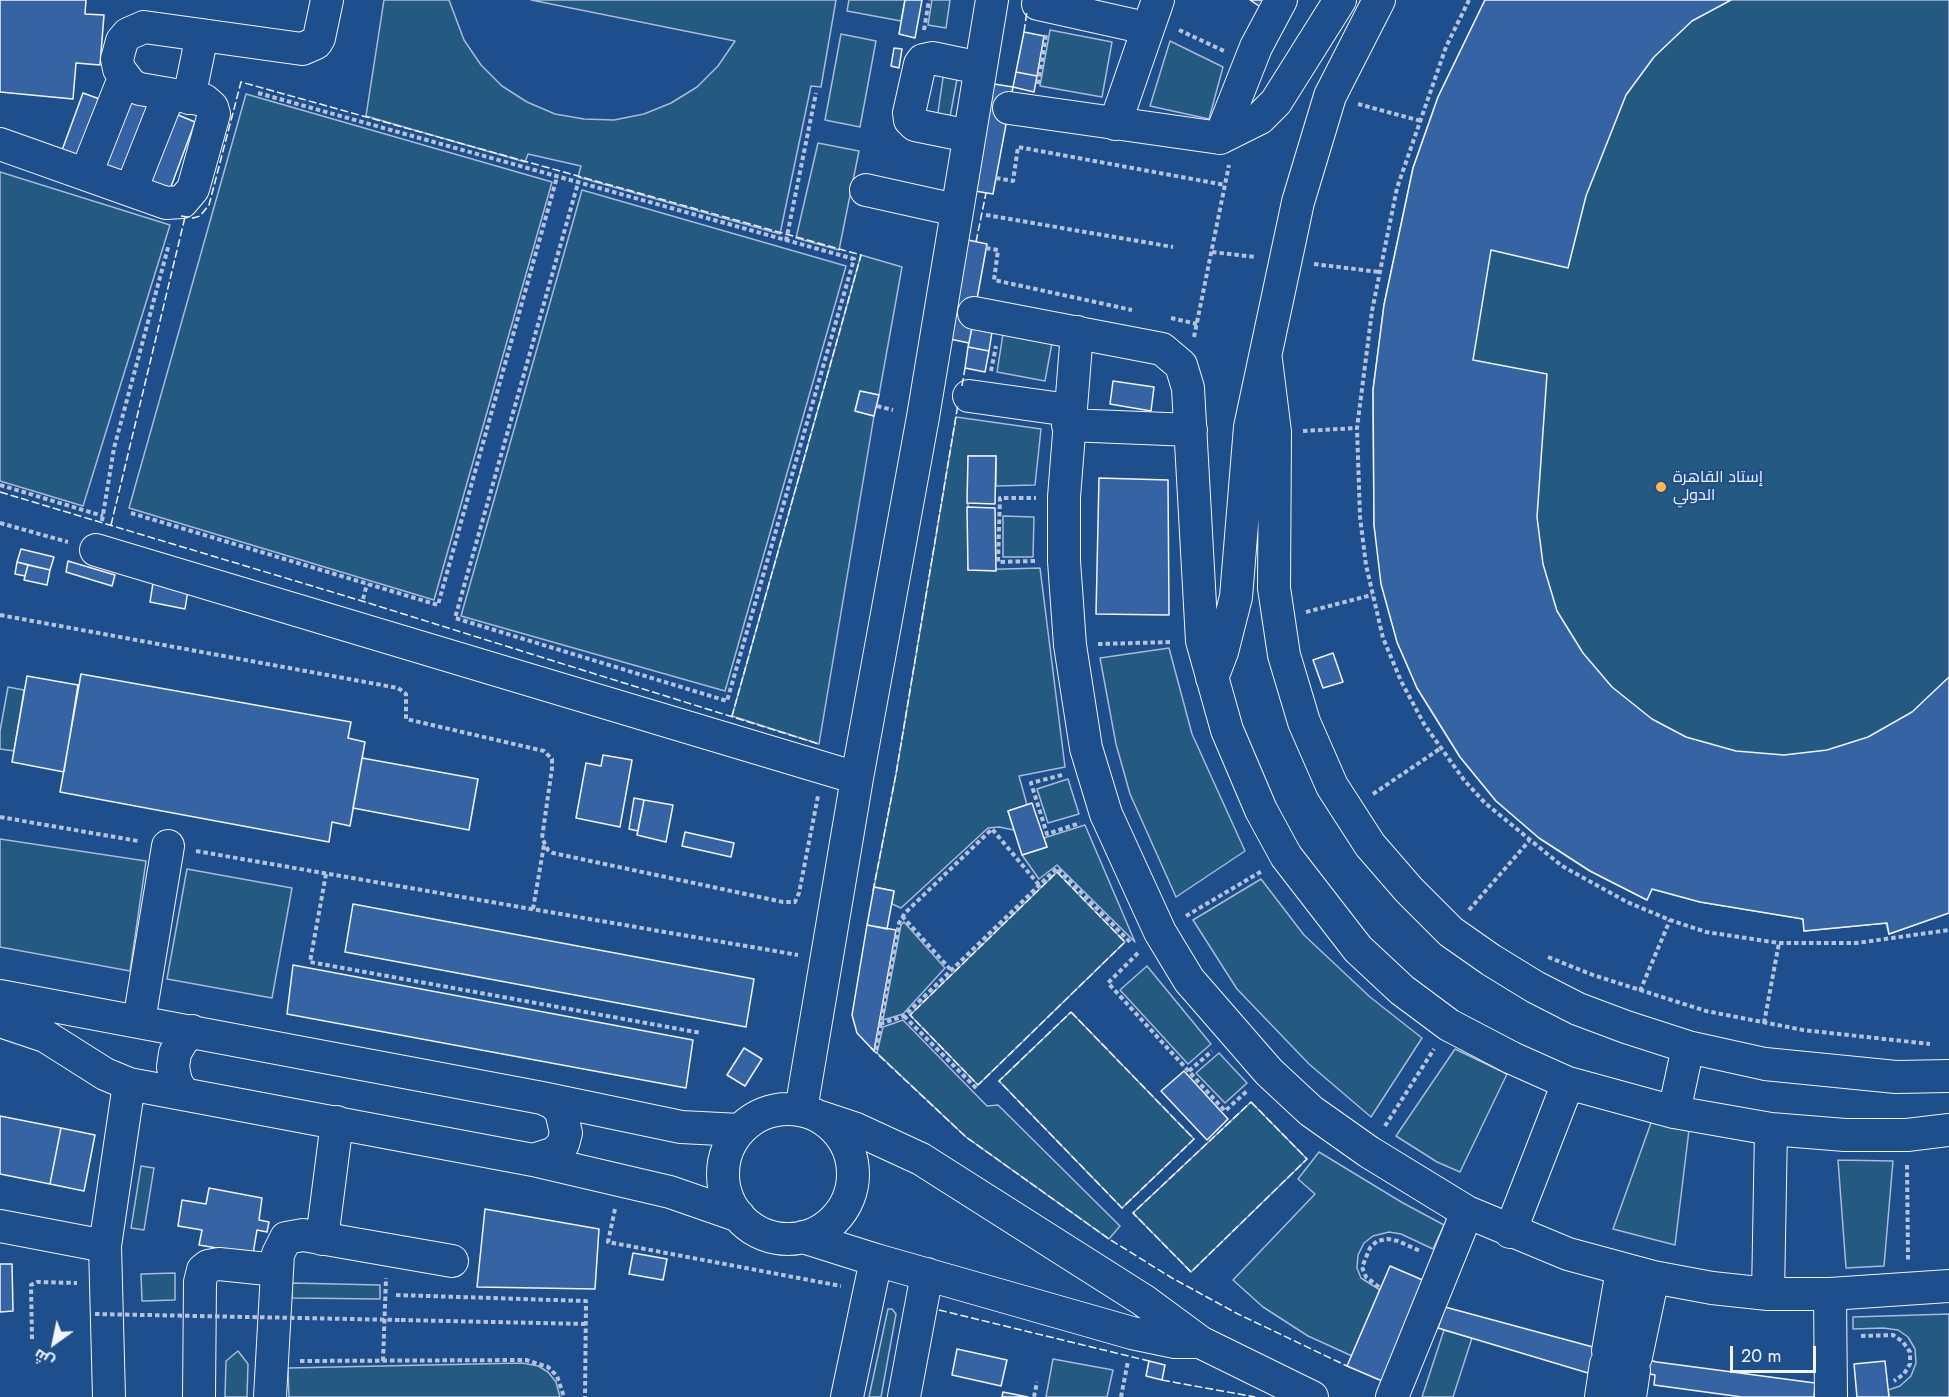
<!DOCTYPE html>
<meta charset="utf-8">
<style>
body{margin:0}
#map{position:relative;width:1949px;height:1397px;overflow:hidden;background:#1f4e8c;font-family:Jost,Cairo,sans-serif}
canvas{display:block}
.north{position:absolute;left:24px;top:1313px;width:60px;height:60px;-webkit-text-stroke:4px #1f4e8c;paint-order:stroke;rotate:213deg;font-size:16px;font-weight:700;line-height:24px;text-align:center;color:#f2f6ff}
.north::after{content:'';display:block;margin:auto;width:21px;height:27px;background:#f2f6ff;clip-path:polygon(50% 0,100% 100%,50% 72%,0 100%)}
.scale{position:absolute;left:1730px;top:1346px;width:86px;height:27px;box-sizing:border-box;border:3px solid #f2f6ff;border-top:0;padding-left:8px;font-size:18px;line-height:21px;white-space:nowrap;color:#f2f6ff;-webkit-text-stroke:4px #1f4e8c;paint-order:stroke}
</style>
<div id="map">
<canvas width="1949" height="1397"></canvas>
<div class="north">ش</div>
<div class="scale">20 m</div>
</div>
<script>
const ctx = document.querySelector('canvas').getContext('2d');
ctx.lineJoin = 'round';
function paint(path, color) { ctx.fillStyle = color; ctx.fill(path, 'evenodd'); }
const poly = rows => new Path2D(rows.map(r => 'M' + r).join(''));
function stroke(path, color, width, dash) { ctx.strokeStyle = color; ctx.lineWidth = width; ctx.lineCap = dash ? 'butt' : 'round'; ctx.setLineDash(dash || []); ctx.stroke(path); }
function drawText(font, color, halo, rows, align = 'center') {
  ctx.font = font + ' Jost,Cairo,sans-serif'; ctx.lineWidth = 4.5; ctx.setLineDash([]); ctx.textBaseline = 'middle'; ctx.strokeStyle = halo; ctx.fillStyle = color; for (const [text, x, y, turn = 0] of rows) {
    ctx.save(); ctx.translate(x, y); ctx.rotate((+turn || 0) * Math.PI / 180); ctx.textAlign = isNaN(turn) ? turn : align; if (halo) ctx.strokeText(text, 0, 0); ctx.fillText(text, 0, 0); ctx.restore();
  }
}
const green = poly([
 [384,0,449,0,464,40,481,65,502,86,527,102,555,114,584,119,614,120,644,114,671,103,697,87,718,66,735,41,531,0,836,0,821,87,811,86,780,234,578,177,581,166,528,154,525,162,366,116,384,0],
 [849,0,905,0,901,21,847,11,849,0],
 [932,0,950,0,946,28,928,25,932,0],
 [1485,0,1949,0,1949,913,1889,934,1886,923,1804,931,1803,919,1700,902,1652,889,1647,900,1590,871,1539,838,1496,801,1460,757,1417,688,1397,642,1374,525,1373,390,1384,305,1413,168,1438,97,1485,0],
 [1050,30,1112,42,1102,97,1040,86,1050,30],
 [841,34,876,41,860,127,825,120,841,34],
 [1170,41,1223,67,1209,119,1150,106,1170,41],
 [944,71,958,74,949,122,937,119,944,71],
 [246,94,552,182,434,600,129,508,246,94],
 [818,143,859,151,839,250,796,238,818,143],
 [0,172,170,225,83,506,0,481,0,172],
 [582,190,846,266,725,691,461,616,582,190],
 [861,255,902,267,879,395,860,391,855,411,874,416,819,744,732,716,861,255],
 [1003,334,1052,343,1045,381,997,372,1003,334],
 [956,417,1041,429,1035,485,996,486,996,456,968,456,968,570,1040,568,1065,767,1019,776,1027,805,1008,811,1014,830,999,827,988,828,901,908,892,904,894,891,874,887,896,774,956,417],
 [1003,516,1034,517,1033,557,1003,557,1003,516],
 [1169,648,1192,734,1245,851,1176,897,1130,794,1116,744,1100,658,1169,648],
 [8,687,24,690,14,751,0,749,0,731,8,687],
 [1068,779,1079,814,1048,823,1037,789,1068,779],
 [1085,825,1135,942,1057,865,1039,879,1022,855,1047,847,1044,838,1085,825],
 [0,839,146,861,130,971,0,947,0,839],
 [187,869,292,888,272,998,167,979,187,869],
 [1057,872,1125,942,978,1085,910,1015,1057,872],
 [1261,879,1304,935,1370,997,1422,1038,1371,1117,1309,1064,1237,989,1193,920,1261,879],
 [904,922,945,968,903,1014,883,1020,901,925,904,922],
 [1147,966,1211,1044,1188,1064,1120,990,1147,966],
 [1071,1012,1194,1139,1122,1208,999,1081,1071,1012],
 [903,1020,987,1106,998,1105,1120,1226,1109,1239,966,1137,877,1053,883,1027,903,1020],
 [1455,1049,1507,1074,1460,1172,1437,1162,1396,1136,1455,1049],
 [1219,1053,1247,1083,1225,1103,1196,1073,1219,1053],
 [1251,1102,1307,1159,1191,1272,1133,1213,1251,1102],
 [1652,1120,1689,1130,1675,1245,1613,1229,1652,1120],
 [1319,1152,1403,1203,1444,1225,1433,1249,1401,1234,1389,1232,1373,1236,1364,1243,1358,1255,1357,1268,1361,1278,1380,1290,1352,1356,1308,1336,1263,1307,1233,1280,1315,1194,1298,1179,1319,1152],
 [1838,1160,1893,1161,1884,1266,1846,1268,1838,1160],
 [141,1166,154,1168,144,1230,131,1228,141,1166],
 [175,1273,175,1300,142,1301,141,1274,175,1273],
 [292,1283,380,1285,380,1299,292,1298,292,1283],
 [888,1309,892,1309,896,1314,881,1397,869,1397,888,1309],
 [1949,1314,1949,1397,1889,1397,1888,1390,1900,1386,1911,1376,1916,1363,1915,1349,1908,1337,1898,1330,1883,1328,1853,1329,1853,1317,1949,1314],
 [1444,1330,1472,1338,1453,1397,1422,1397,1444,1330],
 [238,1351,248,1364,247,1397,225,1397,226,1361,238,1351],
 [1053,1359,1113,1370,1107,1397,1046,1397,1053,1359],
 [522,1363,538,1366,548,1372,556,1382,560,1397,289,1397,288,1368,522,1363]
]);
paint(green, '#245a82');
stroke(green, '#a8bbd7', 1.5);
const building = poly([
 [0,0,86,0,85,14,104,15,100,65,76,63,73,99,0,92,0,0],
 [905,0,922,0,915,38,899,34,905,0],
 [1250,0,1267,0,1262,8,1250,0],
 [1485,0,1731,0,1692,21,1654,57,1626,95,1586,196,1568,268,1491,250,1473,360,1547,374,1537,517,1543,564,1557,611,1583,653,1612,687,1652,719,1686,737,1736,751,1784,755,1827,750,1868,737,1912,712,1949,677,1949,913,1889,934,1887,923,1804,931,1803,919,1700,902,1652,889,1647,900,1590,871,1539,838,1496,801,1460,757,1417,688,1397,642,1381,584,1374,525,1373,390,1384,305,1413,168,1438,97,1485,0],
 [1024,32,1044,36,1037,76,1016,72,1024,32],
 [894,48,902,49,899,68,891,66,894,48],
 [1016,72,1037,76,1034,92,1013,87,1016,72],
 [994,84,1013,87,993,194,975,191,994,84],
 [83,93,105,101,83,161,61,153,83,93],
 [123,97,150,107,123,177,96,167,123,97],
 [171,112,195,122,169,192,144,182,171,112],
 [968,240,987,244,969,343,950,339,968,240],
 [972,328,992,332,989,351,968,347,972,328],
 [968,347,989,351,985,372,965,368,968,347],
 [1113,381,1154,387,1151,411,1110,404,1113,381],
 [860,391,879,395,874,416,855,411,860,391],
 [968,456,996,456,995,504,967,503,968,456],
 [1099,478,1168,480,1169,615,1096,614,1099,478],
 [967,507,995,508,996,571,968,570,967,507],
 [21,549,54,557,50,570,17,562,21,549],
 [68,561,115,575,112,586,66,572,68,561],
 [17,562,28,565,25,576,15,574,17,562],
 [28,565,50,570,47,585,24,580,28,565],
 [153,583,188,590,185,609,150,602,153,583],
 [1333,653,1343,682,1323,688,1313,660,1333,653],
 [81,674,351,722,348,738,365,742,350,826,332,822,329,842,60,792,81,674],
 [27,676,78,685,64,772,12,762,27,676],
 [603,755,632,760,620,827,576,818,586,763,601,766,603,755],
 [362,758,478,779,469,830,353,808,362,758],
 [634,798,644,800,638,831,629,829,634,798],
 [644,800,673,805,666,842,637,835,644,800],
 [1032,803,1047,847,1022,855,1008,811,1032,803],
 [685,832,734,843,731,857,682,846,685,832],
 [874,887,894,891,887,929,867,925,874,887],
 [353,904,754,979,746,1027,345,952,353,904],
 [867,925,896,930,874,1051,857,1033,852,1015,867,925],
 [293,965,693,1040,686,1088,287,1014,293,965],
 [744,1048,762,1059,745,1086,727,1075,744,1048],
 [1184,1071,1228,1119,1207,1140,1161,1091,1184,1071],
 [0,1116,61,1128,50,1184,0,1174,0,1116],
 [61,1128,95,1135,84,1191,50,1184,61,1128],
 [209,1188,262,1198,259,1220,269,1222,267,1232,257,1230,253,1254,199,1245,202,1230,178,1226,182,1200,206,1204,209,1188],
 [485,1209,599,1229,595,1289,477,1287,485,1209],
 [633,1253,667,1259,663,1280,629,1274,633,1253],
 [0,1264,12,1264,13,1311,0,1312,0,1264],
 [1390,1266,1425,1281,1382,1381,1347,1366,1390,1266],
 [1445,1307,1593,1347,1657,1362,1815,1383,1814,1397,1742,1397,1654,1385,1655,1375,1591,1362,1588,1373,1438,1328,1445,1307],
 [957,1349,1007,1360,1001,1386,952,1375,957,1349],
 [1149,1361,1165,1365,1162,1380,1146,1376,1149,1361],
 [1885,1361,1889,1397,1857,1397,1854,1364,1885,1361],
 [1003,1392,1028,1397,1002,1397,1003,1392]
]);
paint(building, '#3563a3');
stroke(building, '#f2f6ff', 1.5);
const minor = poly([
 [1038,4,1146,28],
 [189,98,202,35],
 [1009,108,1220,138,1260,118,1276,102,1340,0],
 [1115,124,1158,0],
 [969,136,915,125,910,120,909,113,920,64,923,60,932,58,980,68],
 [1220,138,1256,47,1281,0],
 [0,144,166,203,182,202,193,189,214,114,212,107,204,100,140,89,131,85,119,69,117,59,122,41,128,34,144,27,302,49,316,43,319,38,327,0],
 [86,174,124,78],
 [131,190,169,94],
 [866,190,956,210],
 [974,313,1162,349,1181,365,1188,388,1202,641,1227,730,1261,810,1286,856,1358,949,1402,990,1449,1025,1512,1058,1568,1083,1674,1112,1771,1129,1845,1135,1907,1135,1949,1130],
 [1077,332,1064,497,1064,561,1070,645,1086,748,1106,814,1160,932,1189,980,1269,1072,1311,1111,1369,1152,1467,1212,1568,1254,1653,1277,1712,1288,1768,1294,1830,1294,1949,1286],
 [1266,360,1275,432,1274,588,1284,655,1304,722,1332,786,1370,845,1409,890,1451,932,1491,960,1535,987,1578,1009,1626,1027,1688,1047,1765,1064,1896,1077,1949,1076],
 [969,396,1069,410],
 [1068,425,1191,430],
 [96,550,857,778],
 [1212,678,1222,652,1236,597,1250,427,1298,202,1330,96,1379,0],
 [0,996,542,1098,681,1127,740,1130],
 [0,1021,45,1036,105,1074,129,1084,533,1160,670,1192,739,1216],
 [139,1021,168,846],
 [184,1094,176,1082,173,1067,175,1053,182,1041,192,1031],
 '723 1174a65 65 0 1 1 130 0a65 65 0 1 1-130 0Z',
 [801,1110,857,778,923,417,992,0],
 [1674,1112,1688,1047],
 [820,1117,856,1129,921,1159,1143,1300,1200,1342,1312,1397],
 [533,1160,555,1153,563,1144,566,1133,561,1111,553,1103,542,1098],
 [0,1226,105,1246],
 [1510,1232,1568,1083],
 [803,1237,876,1260,1132,1333,1175,1342,1200,1342],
 [322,1239,337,1122],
 [1768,1294,1771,1129],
 [1830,1294,1831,1397],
 [1608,1351,1622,1270],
 [1636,1357,1653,1277],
 [109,1397,105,1246,129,1084],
 [199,1397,200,1282,203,1270,208,1266,219,1264,277,1270],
 [270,1397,278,1254,286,1238,303,1235,452,1261],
 [847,1397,876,1260],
 [904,1397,927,1274],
 [1392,1397,1467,1212],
 [1601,1397,1606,1364],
 [1630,1397,1634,1370]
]);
stroke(minor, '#f2f6ff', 34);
stroke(poly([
 [1469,0,1446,47,1397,188,1372,311,1357,428,1360,517,1366,565,1383,638,1401,681,1424,724,1464,780,1485,803,1562,866,1627,902,1670,920,1706,932,1779,943,1857,943,1949,930],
 [924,30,929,0],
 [1179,30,1224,51],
 [1038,84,1046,35],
 [258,93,854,259,727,701,455,618,578,183],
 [1358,104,1421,121],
 [996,178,1013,181,1018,147,1225,185],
 [986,215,1173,247],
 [786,241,816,93],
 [986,248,998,250,994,280,1132,310],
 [1212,252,1255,257],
 [1314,264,1379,272],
 [1171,318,1197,324],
 [1194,337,1229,165],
 [991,371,996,346],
 [877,406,893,410],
 [1303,431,1357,428],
 [0,485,103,516],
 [131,513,438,605,557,177],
 [102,521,114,448,169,244],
 [0,523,68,542],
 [1035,561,998,562,1000,498,1036,498],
 [363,599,367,584],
 [1306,612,1372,595],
 [0,615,398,688,406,694,406,719,544,751,552,759,552,768,542,838,548,850,553,853,783,902,795,902,799,893,818,796],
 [1098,644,1172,642],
 [1062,775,1031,783,1047,834,1080,823],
 [1373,794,1441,748],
 [0,817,138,841],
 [196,851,798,955],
 [326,874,310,962,701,1033],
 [533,909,544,845],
 [1469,910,1529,841],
 [902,916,950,969],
 [1186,916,1262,871],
 [1138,953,1108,983,1225,1111,1247,1091],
 [1548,957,1593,975,1706,1011,1803,1030,1930,1044],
 [1640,991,1670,920],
 [904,1016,978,1090],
 [1764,1023,1779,943],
 [880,1024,904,1016,1057,868,1130,942],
 [876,1050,899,923,905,913,992,829,1039,885],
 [1189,1071,1212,1051],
 [1385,1126,1434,1049],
 [1907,1165,1908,1260],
 [615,1209,608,1242,841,1286],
 [1379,1287,1366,1277,1362,1267,1370,1248,1377,1241,1388,1239,1398,1241,1420,1251],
 [396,1295,586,1301,585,1397],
 [401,1320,585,1324],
 [1861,1336,1893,1335,1903,1342,1910,1352,1910,1364,1904,1374,1894,1381],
 [32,1339,31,1285,37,1282,77,1283],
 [300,1361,526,1360,548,1367,557,1376,564,1397],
 [383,1361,386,1278],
 [1034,1397,1037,1382],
 [1121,1397,1128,1361]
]), '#b3c4dc', 4, [4.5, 3]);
stroke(minor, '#1f4e8c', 32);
stroke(poly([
 [95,1314,401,1320]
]), '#b3c4dc', 4, [4.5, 3]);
stroke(poly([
 [1024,32,1027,11],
 [181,216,193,218,200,216,209,205,241,82,861,255,732,716],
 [976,242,986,193],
 [962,386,965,368],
 [0,492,362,601,819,744],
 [111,525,185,217],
 [1057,872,1125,942,978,1085,910,1015,1057,872],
 [873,891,896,774,958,404],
 [1071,1012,1194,1139,1122,1208,999,1081,1071,1012],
 [871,1048,966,1137,1109,1239,1172,1278,1238,1314,1347,1366],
 [1251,1102,1307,1159,1191,1272,1133,1213,1251,1102],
 [939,1310,1149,1361],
 [1162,1380,1255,1397]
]), '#f2f6ff', 1.5, [8, 3]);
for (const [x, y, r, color] of [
 [1661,487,6,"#ffb74d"]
]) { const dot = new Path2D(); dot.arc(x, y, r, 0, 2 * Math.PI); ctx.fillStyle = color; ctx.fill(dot); stroke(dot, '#1f4e8c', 2); }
drawText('16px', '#f2f6ff', '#1f4e8c', [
 ["إستاد القاهرة",1673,478],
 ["الدولي",1673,496]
], 'left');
</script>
